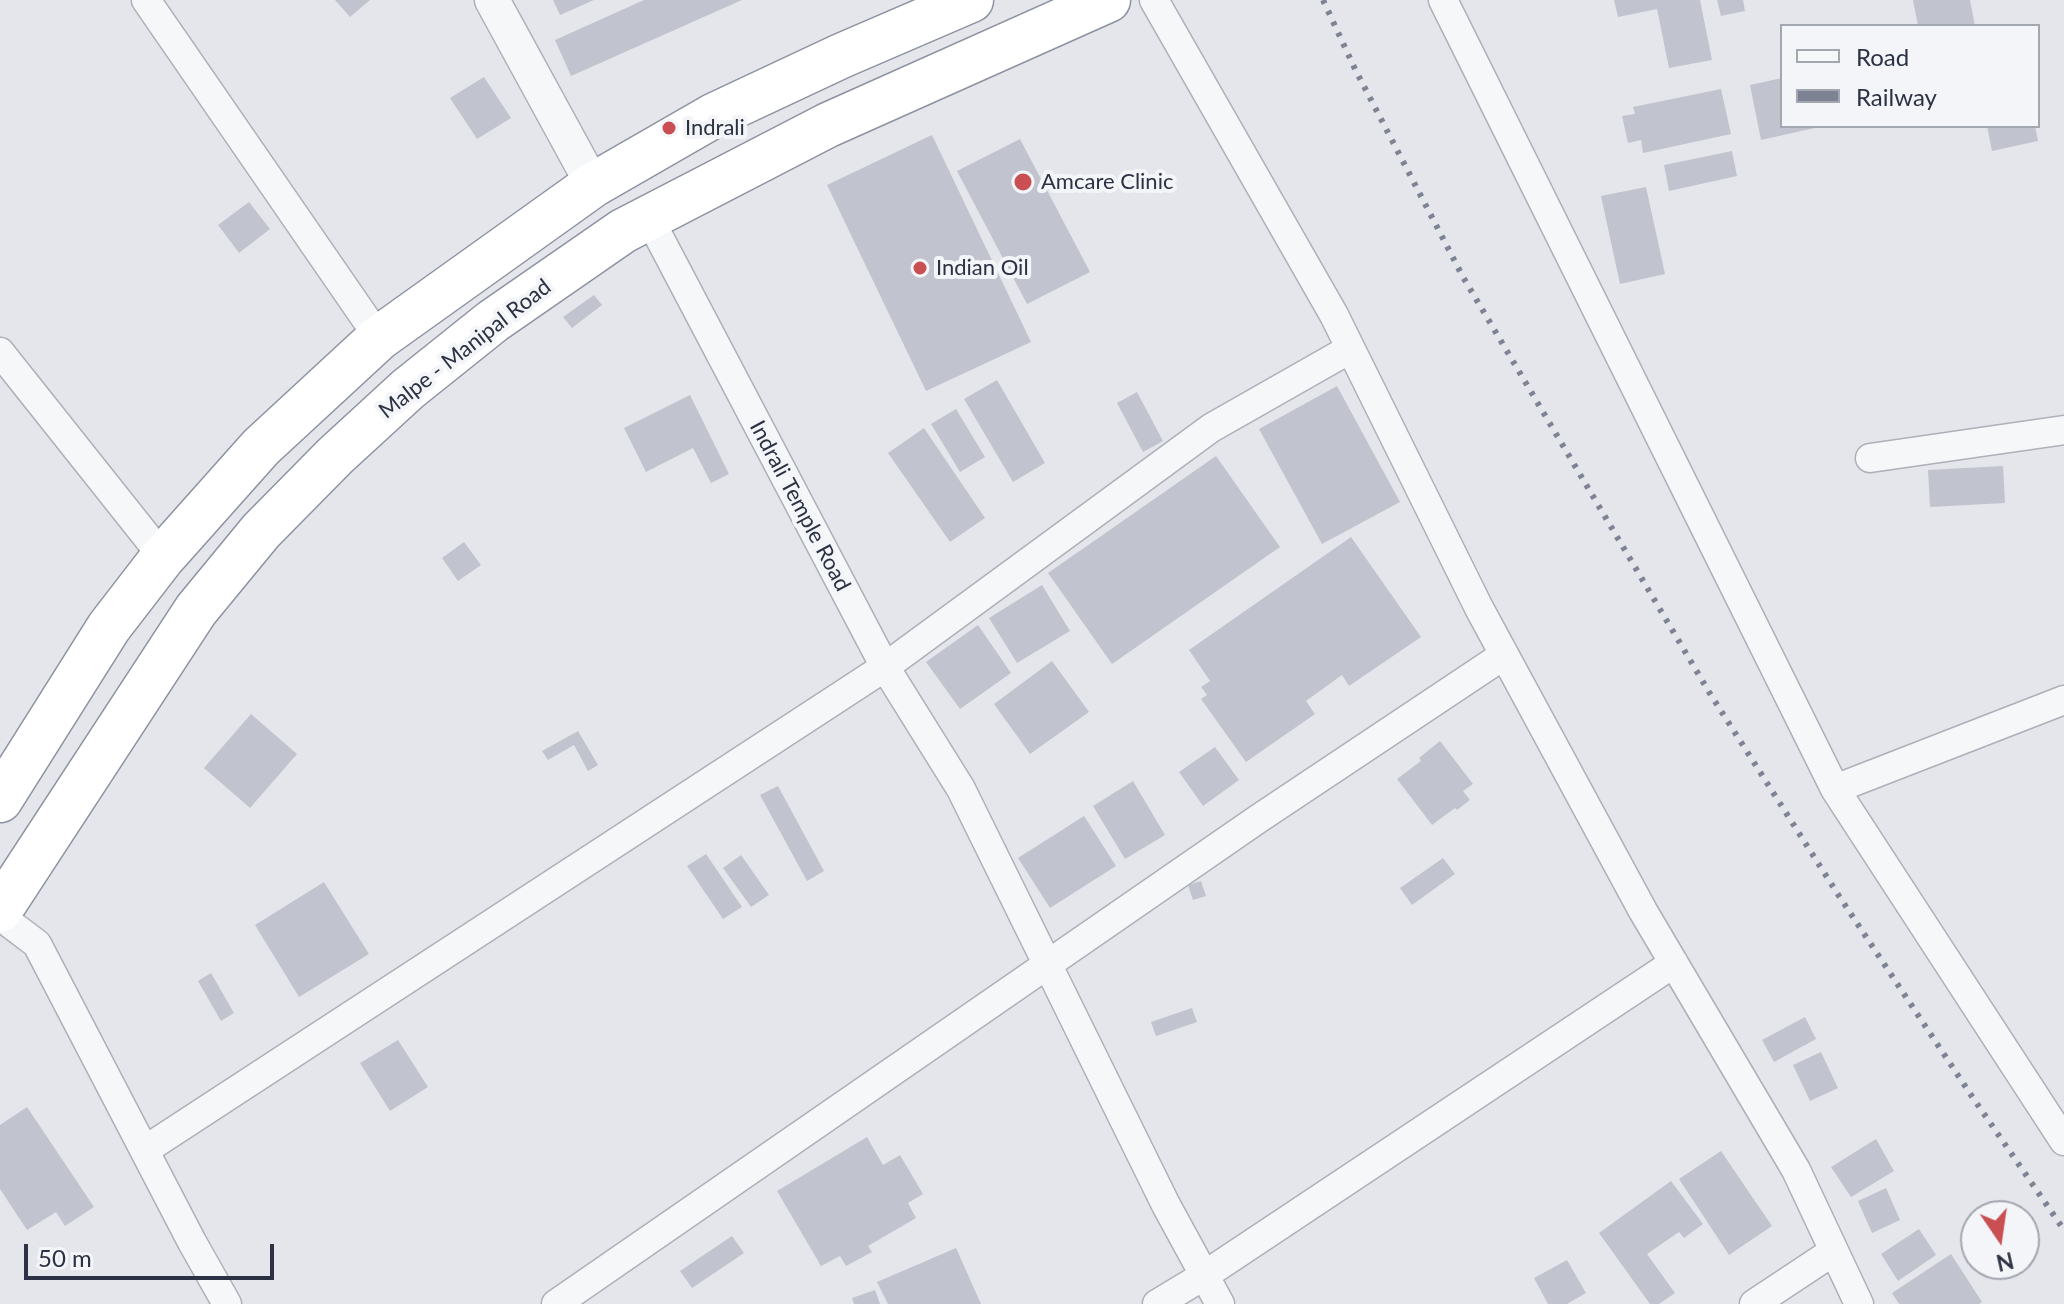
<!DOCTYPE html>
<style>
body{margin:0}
#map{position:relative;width:2064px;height:1304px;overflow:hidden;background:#e4e6eb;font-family:Lato,sans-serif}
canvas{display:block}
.legend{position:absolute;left:1780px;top:24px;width:260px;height:104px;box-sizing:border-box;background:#f3f5f8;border:2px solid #a3a7b0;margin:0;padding:10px 14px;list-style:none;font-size:24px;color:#2c3243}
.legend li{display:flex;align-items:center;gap:16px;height:40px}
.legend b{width:40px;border:2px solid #a3a7b0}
.north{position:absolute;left:1960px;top:1200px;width:80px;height:80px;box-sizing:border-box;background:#f3f5f8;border:2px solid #a3a7b0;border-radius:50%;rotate:167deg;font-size:22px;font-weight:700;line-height:32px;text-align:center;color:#2c3243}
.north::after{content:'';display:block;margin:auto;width:28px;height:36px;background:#c94f53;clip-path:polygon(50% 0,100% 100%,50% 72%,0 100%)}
.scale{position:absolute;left:24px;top:1244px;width:250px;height:36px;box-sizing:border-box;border:4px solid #2c3243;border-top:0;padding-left:10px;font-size:24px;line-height:28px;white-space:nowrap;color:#2c3243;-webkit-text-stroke:6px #f3f5f8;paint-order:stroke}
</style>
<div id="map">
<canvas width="2064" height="1304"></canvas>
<ul class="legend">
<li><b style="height:10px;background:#f6f7f9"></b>Road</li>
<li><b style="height:10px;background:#7e8394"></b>Railway</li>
</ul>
<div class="north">N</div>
<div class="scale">50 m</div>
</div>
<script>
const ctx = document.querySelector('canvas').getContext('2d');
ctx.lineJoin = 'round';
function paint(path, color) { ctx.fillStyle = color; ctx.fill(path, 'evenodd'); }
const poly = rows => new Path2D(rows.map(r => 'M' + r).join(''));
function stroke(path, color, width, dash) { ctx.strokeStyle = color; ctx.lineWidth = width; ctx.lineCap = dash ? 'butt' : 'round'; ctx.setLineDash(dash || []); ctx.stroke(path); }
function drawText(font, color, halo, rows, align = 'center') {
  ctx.font = font + ' Lato,sans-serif'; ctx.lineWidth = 8; ctx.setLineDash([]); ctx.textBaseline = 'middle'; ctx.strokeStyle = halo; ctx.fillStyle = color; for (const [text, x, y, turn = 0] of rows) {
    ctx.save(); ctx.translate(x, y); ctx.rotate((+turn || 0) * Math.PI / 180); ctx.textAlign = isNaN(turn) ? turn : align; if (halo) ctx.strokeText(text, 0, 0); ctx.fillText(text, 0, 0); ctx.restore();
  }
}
paint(poly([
 [335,0,370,0,350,17],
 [553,0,594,0,560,15],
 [644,0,742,0,571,76,555,40],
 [1614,0,1700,0,1712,60,1669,68,1657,9,1618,17],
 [1717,0,1743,0,1745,11,1721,16],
 [1913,0,1970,0,1975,26,1918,26],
 [484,77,511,118,477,139,450,98],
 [1782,78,1782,126,1819,127,1761,140,1750,85],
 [1721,89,1731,134,1643,153,1641,140,1628,143,1622,116,1635,114,1633,107],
 [1987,126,2035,126,2038,141,1992,151],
 [932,135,1031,342,926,391,827,185],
 [1020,139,1090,272,1027,304,957,171],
 [1732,151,1737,176,1669,191,1664,165],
 [1646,187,1665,274,1620,284,1601,196],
 [249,202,270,229,239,253,218,225],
 [594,295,602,305,572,328,563,317],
 [997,380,1045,463,1013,482,964,399],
 [1337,386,1400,502,1322,544,1259,429],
 [1137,392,1163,441,1143,452,1117,403],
 [690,395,729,474,711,483,693,448,646,472,624,428],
 [956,409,985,457,960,472,931,424],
 [924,428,985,518,950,542,888,453],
 [1216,456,1280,547,1112,664,1048,573],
 [2003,466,2005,503,1930,507,1928,470],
 [1351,537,1421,637,1349,686,1342,675,1306,701,1315,714,1246,762,1201,699,1207,695,1201,687,1210,681,1189,650],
 [464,542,481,565,458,581,442,558],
 [1042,585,1070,631,1017,663,989,618],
 [978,625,1011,673,960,709,926,662],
 [1052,661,1089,712,1030,754,994,704],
 [251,714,297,754,250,808,204,768],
 [578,731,598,765,588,771,574,745,548,760,542,751],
 [1440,741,1473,784,1463,791,1470,800,1457,810,1455,808,1432,825,1397,779,1421,761,1419,758],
 [1215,747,1239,780,1203,806,1179,772],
 [1133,781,1165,835,1125,859,1093,806],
 [778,786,824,871,807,881,760,795],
 [1084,816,1116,866,1050,908,1018,858],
 [706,854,742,907,723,919,687,866],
 [741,855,769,895,751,907,723,868],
 [1443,858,1455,874,1412,905,1400,888],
 [1201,881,1206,896,1193,900,1188,885],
 [324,882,369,954,299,997,255,925],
 [211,973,234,1013,221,1021,198,981],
 [1192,1008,1197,1022,1156,1036,1151,1022],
 [1805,1017,1816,1039,1774,1062,1762,1040],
 [398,1040,428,1087,390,1111,360,1063],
 [1821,1052,1838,1088,1810,1101,1793,1065],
 [27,1107,94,1207,65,1226,56,1212,27,1230,0,1189,0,1125],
 [867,1137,883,1165,900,1155,923,1194,908,1203,916,1218,868,1246,872,1252,846,1266,840,1256,821,1266,777,1191],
 [1876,1139,1894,1171,1851,1197,1831,1167],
 [1721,1151,1772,1226,1729,1255,1679,1179],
 [1671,1181,1703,1224,1684,1238,1679,1232,1647,1254,1675,1293,1659,1304,1650,1304,1599,1233],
 [1886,1188,1900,1220,1872,1233,1858,1201],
 [1919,1229,1936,1255,1898,1281,1881,1254],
 [732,1236,744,1253,692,1288,680,1271],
 [956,1248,981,1304,888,1304,877,1282],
 [1951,1254,1982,1302,1979,1304,1899,1304,1892,1293],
 [1567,1260,1586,1293,1567,1304,1548,1304,1534,1278],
 [875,1290,880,1304,854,1304,852,1298]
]), '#c1c4ce');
const minor = poly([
 [146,0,379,338],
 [1154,0,1334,315,1479,608,1643,911,1796,1170,1859,1304],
 [1443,0,1835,789,2064,1141],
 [649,218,885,667,961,789,1166,1205,1220,1304],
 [0,352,163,557],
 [1870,458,2064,430],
 [1835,789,2064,700],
 [0,916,37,944,192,1242,227,1304],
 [145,1150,885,667,1211,428,1350,349],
 [556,1304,1258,819,1504,655],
 [1157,1304,1205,1275,1674,963],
 [1754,1304,1834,1251]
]);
const tertiary = poly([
 [492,0,593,185]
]);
const trunk = poly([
 [0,800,109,627,163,557,261,447,379,338,593,185,713,116,841,56,971,0],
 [0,910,196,610,261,531,335,456,408,389,493,321,623,231,828,125,1108,0]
]);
stroke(minor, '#adb0b9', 31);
stroke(tertiary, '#adb0b9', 37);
stroke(trunk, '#8c92a1', 47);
stroke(minor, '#f6f7f9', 28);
stroke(tertiary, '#f6f7f9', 34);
stroke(trunk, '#fff', 44);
stroke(poly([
 [1323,0,1355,69,1463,277,1709,692,1839,896,1971,1095,2064,1230]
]), '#7e8394', 6, [4, 8]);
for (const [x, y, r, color] of [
 [669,128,8,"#c94f53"],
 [1023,182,10,"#c94f53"],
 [920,268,8,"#c94f53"]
]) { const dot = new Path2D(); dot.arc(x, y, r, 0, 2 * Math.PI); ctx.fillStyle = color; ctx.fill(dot); stroke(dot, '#f3f5f8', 3); }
drawText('22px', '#2c3243', '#f3f5f8', [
 ["Indrali",685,128],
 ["Amcare Clinic",1041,182],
 ["Indian Oil",936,268]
], 'left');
drawText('22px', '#2c3243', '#f3f5f8', [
 ["Malpe - Manipal Road",465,349,-38],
 ["Indrali Temple Road",800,506,62]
]);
</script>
